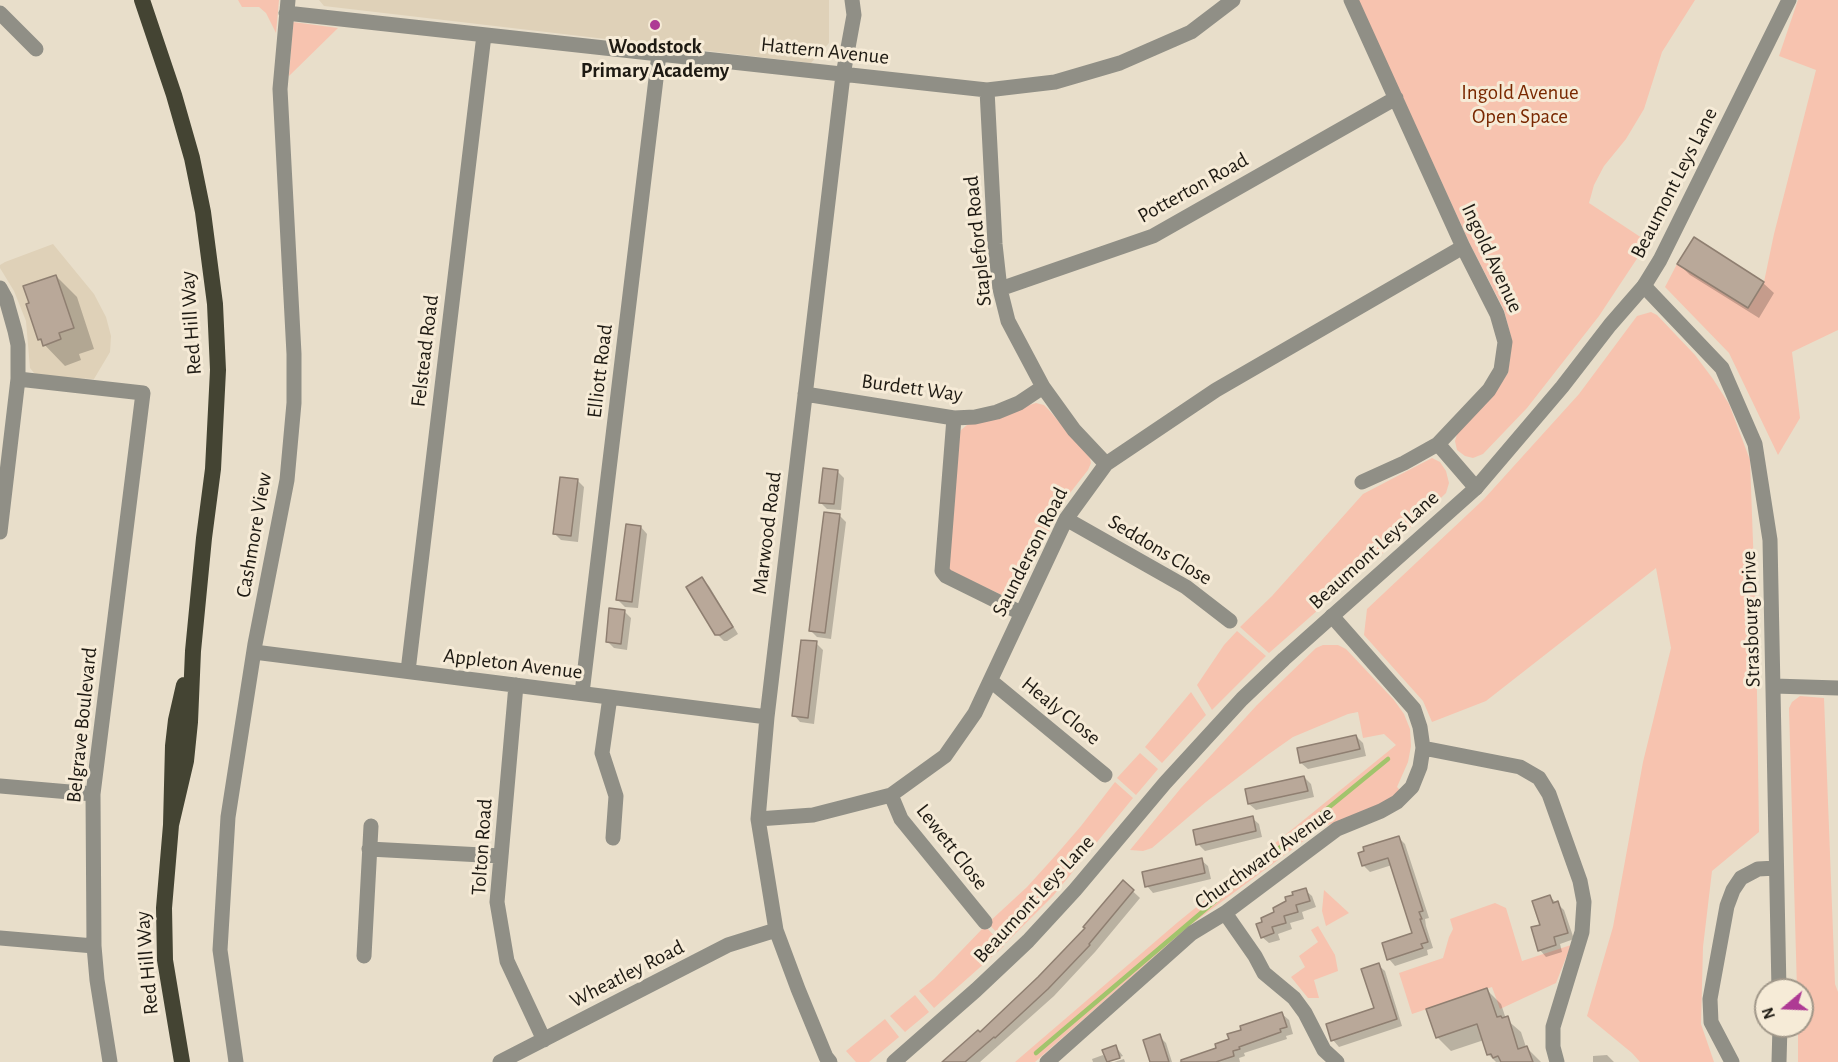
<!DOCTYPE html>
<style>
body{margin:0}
#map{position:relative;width:1838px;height:1062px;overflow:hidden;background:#e8deca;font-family:"Alegreya Sans",sans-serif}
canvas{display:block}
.north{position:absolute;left:1754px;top:978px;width:60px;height:60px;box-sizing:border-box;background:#f6ebd7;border:2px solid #a09789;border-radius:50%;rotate:251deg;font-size:16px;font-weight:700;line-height:24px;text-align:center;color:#1e1a13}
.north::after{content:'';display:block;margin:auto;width:21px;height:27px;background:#ae3a94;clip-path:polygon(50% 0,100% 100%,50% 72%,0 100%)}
</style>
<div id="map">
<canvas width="1838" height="1062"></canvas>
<div class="north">N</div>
</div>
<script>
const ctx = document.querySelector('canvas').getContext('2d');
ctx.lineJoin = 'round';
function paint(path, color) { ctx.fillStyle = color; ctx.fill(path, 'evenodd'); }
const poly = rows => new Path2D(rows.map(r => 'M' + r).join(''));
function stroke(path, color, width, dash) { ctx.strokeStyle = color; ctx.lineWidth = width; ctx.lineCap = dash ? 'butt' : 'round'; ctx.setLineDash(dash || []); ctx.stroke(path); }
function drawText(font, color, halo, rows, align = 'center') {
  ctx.font = font + ' "Alegreya Sans",sans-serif'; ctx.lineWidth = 6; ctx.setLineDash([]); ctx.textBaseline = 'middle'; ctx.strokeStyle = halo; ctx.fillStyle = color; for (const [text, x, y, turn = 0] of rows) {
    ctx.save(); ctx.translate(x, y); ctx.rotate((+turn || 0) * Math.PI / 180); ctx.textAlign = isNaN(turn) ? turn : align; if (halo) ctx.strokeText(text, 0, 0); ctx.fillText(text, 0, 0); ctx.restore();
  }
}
paint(poly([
 [319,0,829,0,829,43,811,63,324,6],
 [53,244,94,294,106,317,111,336,110,352,94,379,40,376,34,373,30,368,26,321,14,291,0,268,0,265,5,262]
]), '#dfd1b8');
paint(poly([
 [238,0,279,0,276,33,266,13,259,7,242,7],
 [1358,0,1695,0,1662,52,1644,109,1626,139,1604,166,1594,185,1589,203,1648,242,1599,316,1527,408,1483,454,1473,458,1465,456,1457,450,1455,441,1458,431,1493,395,1508,373,1512,341,1504,310,1470,244],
 [1798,0,1838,0,1838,330,1792,352,1800,418,1778,455,1729,353,1665,287,1677,264,1748,308,1764,282,1774,234,1816,70,1779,56],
 [293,22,338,28,289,76],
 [1651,312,1657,315,1695,355,1713,379,1729,404,1750,460,1756,625,1759,832,1712,871,1703,947,1701,1024,1714,1062,1640,1062,1632,1053,1587,1016,1613,927,1643,762,1671,648,1656,568,1486,701,1432,722,1423,701,1364,635,1367,609,1484,499,1579,394,1637,316],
 [1036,403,1044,405,1048,409,1090,458,1091,463,1088,470,1070,493,1058,514,1017,596,1008,598,943,567,958,436,961,430,967,425],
 [1432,458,1440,462,1446,471,1449,483,1446,493,1391,546,1269,653,1240,627,1272,596,1363,494],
 [1237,631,1266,656,1212,710,1197,685,1224,645],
 [1323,645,1338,645,1346,649,1394,700,1404,714,1410,729,1411,746,1408,762,1397,787,1400,790,1395,796,1377,806,1321,828,1189,926,1035,1062,1015,1062,1178,922,1396,745,1384,734,1363,738,1358,712,1348,714,1293,737,1266,756,1206,802,1152,848,1143,851,1130,850,1181,788,1257,705,1316,648],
 [1191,692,1206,715,1162,763,1145,747],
 [1800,696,1824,698,1835,984,1838,992,1838,1062,1798,1062,1798,1026,1802,1026,1802,990,1797,990,1789,708,1792,702],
 [1140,753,1158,769,1136,795,1117,778],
 [1115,782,1133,798,1053,896,1006,943,988,923,1027,887,1056,855,1081,826],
 [1324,890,1349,913,1326,926,1322,911],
 [1495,903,1506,908,1522,961,1571,945,1556,983,1500,1009,1492,987,1412,1014,1399,973,1443,958,1449,937,1453,929,1450,919],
 [985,926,1004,946,934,1008,919,991,934,979],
 [1318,926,1335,955,1338,971,1314,980,1319,998,1308,998,1291,977,1305,967,1299,956,1318,942,1311,930],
 [915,995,929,1012,905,1032,890,1016],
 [885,1019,899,1037,869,1062,856,1062,846,1051]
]), '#f7c3af');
paint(poly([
 [1694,240,1763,283,1774,293,1759,318,1690,275,1679,264],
 [56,276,77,297,94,349,79,354,81,360,65,366,39,339],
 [837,471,844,478,841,510,827,509,820,502],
 [577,480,584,487,578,542,561,540,554,533],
 [839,515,846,522,831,639,817,637,810,630],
 [641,527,647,534,638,608,625,607,618,600],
 [702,579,709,586,738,634,727,641,724,641,717,634],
 [624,611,631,618,627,650,614,648,607,641],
 [816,643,823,650,814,724,800,722,794,715],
 [1356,736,1363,743,1366,756,1308,769,1301,763],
 [1304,777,1311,784,1314,797,1256,810,1249,804],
 [1252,818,1259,824,1262,837,1205,851,1198,844],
 [1398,837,1405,844,1429,918,1425,919,1426,926,1433,948,1427,950,1428,955,1395,966,1389,959,1413,934,1392,865,1370,872,1364,866,1360,854],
 [1201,860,1208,866,1211,879,1153,893,1147,886],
 [1123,882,1140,898,1095,952,1054,996,980,1062,944,1062,980,1034,1039,978,1087,928],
 [1305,890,1312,896,1316,907,1302,912,1304,919,1290,923,1292,929,1278,934,1280,940,1269,943,1262,937,1276,913],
 [1550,897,1564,910,1574,939,1560,944,1562,952,1546,957,1540,950,1542,926],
 [1378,965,1385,971,1402,1026,1339,1047,1333,1040,1376,1009],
 [1487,990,1501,1004,1506,1019,1521,1032,1526,1047,1541,1062,1496,1062,1488,1054,1484,1040,1451,1051,1437,1037],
 [1282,1014,1289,1020,1293,1034,1286,1036,1287,1039,1244,1053,1245,1056,1239,1058,1240,1062,1179,1062,1218,1049,1231,1040],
 [1159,1036,1166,1043,1172,1062,1152,1062],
 [1116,1047,1123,1056,1110,1060,1110,1062,1093,1062,1092,1059,1103,1055,1107,1060],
 [1607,1055,1614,1062,1593,1062,1593,1056],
 [1124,1059,1125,1062,1114,1062]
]), '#0003');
stroke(poly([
 [1036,1053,1234,885,1388,759]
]), '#a2c46c', 4.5);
const building = poly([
 [1694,237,1764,282,1748,308,1677,264,1694,237],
 [56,275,74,328,59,333,61,339,43,346,41,339,38,340,26,304,29,303,23,286,56,275],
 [823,468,838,470,834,504,819,503,823,468],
 [560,477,578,479,571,536,553,534,560,477],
 [824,512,840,514,825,633,809,631,824,512],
 [626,524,641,526,632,602,616,600,626,524],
 [702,577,733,627,720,635,715,635,686,587,702,577],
 [609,608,625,610,621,644,606,642,609,608],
 [801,640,817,641,808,718,792,716,801,640],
 [1356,735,1360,749,1300,763,1297,748,1356,735],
 [1304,776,1308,791,1248,804,1245,789,1304,776],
 [1253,816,1256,831,1196,845,1193,830,1253,816],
 [1399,836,1423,911,1419,912,1422,919,1420,919,1428,942,1421,944,1423,948,1387,960,1382,943,1412,933,1388,858,1362,866,1358,853,1364,851,1363,847,1399,836],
 [1202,858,1205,873,1145,887,1142,872,1202,858],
 [1123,880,1134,890,1089,944,1090,945,1048,989,995,1038,994,1037,965,1062,942,1062,978,1030,980,1032,1038,977,1085,928,1083,927,1123,880],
 [1306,888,1310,901,1296,905,1298,912,1284,916,1286,923,1272,927,1274,933,1261,938,1256,924,1262,922,1261,918,1274,912,1273,908,1286,901,1285,897,1293,895,1292,892,1306,888],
 [1550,895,1553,903,1558,901,1568,933,1554,937,1556,945,1538,951,1531,927,1540,925,1532,901,1550,895],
 [1379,963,1397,1019,1331,1041,1326,1024,1374,1008,1361,969,1379,963],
 [1487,988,1497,1017,1501,1016,1502,1018,1508,1016,1518,1049,1527,1046,1533,1062,1501,1062,1498,1056,1493,1058,1491,1054,1487,1055,1477,1024,1436,1038,1426,1009,1487,988],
 [1282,1012,1287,1027,1280,1029,1281,1032,1239,1047,1240,1049,1233,1051,1234,1056,1216,1062,1181,1062,1181,1060,1216,1048,1215,1044,1229,1039,1227,1034,1241,1030,1240,1026,1282,1012],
 [1160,1034,1169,1062,1150,1062,1143,1040,1160,1034],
 [1116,1045,1120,1058,1107,1062,1102,1050,1116,1045]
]);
paint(building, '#b9a899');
stroke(building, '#8f7f71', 1.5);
stroke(poly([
 [1351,0,1463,247,1497,314,1505,342,1501,370,1489,390,1438,444,1404,463,1362,482],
 [0,13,36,49],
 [286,13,987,90,1055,82,1120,63,1191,32,1233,0],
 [987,90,995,244,1000,289,1008,321,1043,387,1074,430,1106,464],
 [1644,286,1722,368,1755,444,1770,540,1779,990],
 [0,288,6,299,15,331,18,345,18,379,143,393,93,794,94,946,97,980,110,1062],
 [1000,289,1153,236,1396,98],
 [805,394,954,418,975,417,997,412,1019,403,1043,387],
 [954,418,942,571,946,576,1021,613],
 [1438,444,1476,488],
 [1066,519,1186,587,1230,621],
 [0,532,18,379],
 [254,652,767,717],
 [408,671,484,35],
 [991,681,1105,775],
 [516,685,497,902,507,961,544,1040],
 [1774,686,1838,688],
 [582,693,659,54],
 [610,697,602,753,616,796,613,838],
 [1423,748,1520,767,1539,778,1549,794,1580,881,1584,902,1582,932,1553,1027,1553,1047,1557,1062],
 [0,786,93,794],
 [891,795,901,819,985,922],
 [758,819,813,815,891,795,945,756,975,713,1066,519,1106,464,1216,390,1463,247],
 [369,849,501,856],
 [1225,913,1255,956,1264,973,1294,998,1305,1013,1324,1050,1337,1062],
 [0,938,94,946],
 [364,956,371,826],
 [236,1062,220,950,228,817,255,644,287,480,294,403,294,354,280,89,288,0],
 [500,1062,728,945,776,930],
 [830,1062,826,1057,798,989,776,930,758,819,767,717,843,75,854,15,852,0],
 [1047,1062,1192,933,1225,913,1337,829,1381,811,1397,802,1412,787,1420,767,1423,748,1420,727,1414,709,1332,616],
 [1732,1062,1711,1022,1710,999,1727,906,1733,890,1741,878,1758,869,1776,868],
 [1779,1062,1780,1026]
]), '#908f86', 15);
stroke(poly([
 [894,1062,976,990,1028,941,1075,890,1165,783,1242,699,1284,659,1476,488,1562,387,1610,325,1644,286,1660,260,1789,0]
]), '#908f86', 15);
stroke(poly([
 [142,0,174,95,192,158,203,212,215,304,218,370,213,469,204,538,193,651,190,722,186,761,171,825],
 [182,1062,165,960,164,908,171,825,173,746,176,720,184,685]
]), '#443', 16);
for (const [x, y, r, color] of [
 [655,25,6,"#ae3a94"]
]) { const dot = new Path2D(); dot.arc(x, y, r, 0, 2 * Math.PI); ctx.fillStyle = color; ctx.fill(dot); stroke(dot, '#f6ebd7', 2); }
drawText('bold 21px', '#1e1a13', '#f6ebd7', [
 ["Woodstock",655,47],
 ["Primary Academy",655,71]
]);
drawText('21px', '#1e1a13', '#f6ebd7', [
 ["Hattern Avenue",825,51,6],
 ["Beaumont Leys Lane",1674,183,-63],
 ["Potterton Road",1193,188,-29],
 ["Stapleford Road",978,241,-96],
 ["Ingold Avenue",1492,258,65],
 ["Red Hill Way",191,323,-94],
 ["Felstead Road",425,351,-83],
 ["Elliott Road",600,371,-83],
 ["Burdett Way",912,388,8],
 ["Marwood Road",767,533,-83],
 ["Cashmore View",254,535,-80],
 ["Seddons Close",1160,550,31],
 ["Beaumont Leys Lane",1374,550,-42],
 ["Saunderson Road",1030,552,-63],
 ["Strasbourg Drive",1751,619,-92],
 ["Appleton Avenue",513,664,7],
 ["Healy Close",1061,711,39],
 ["Belgrave Boulevard",82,725,-84],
 ["Tolton Road",482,847,-86],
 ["Lewett Close",952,847,52],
 ["Churchward Avenue",1264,858,-35],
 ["Beaumont Leys Lane",1034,899,-47],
 ["Red Hill Way",147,963,-95],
 ["Wheatley Road",627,974,-27]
]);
drawText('21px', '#792800', '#f6ebd7', [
 ["Ingold Avenue",1520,93],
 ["Open Space",1520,117]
]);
</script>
